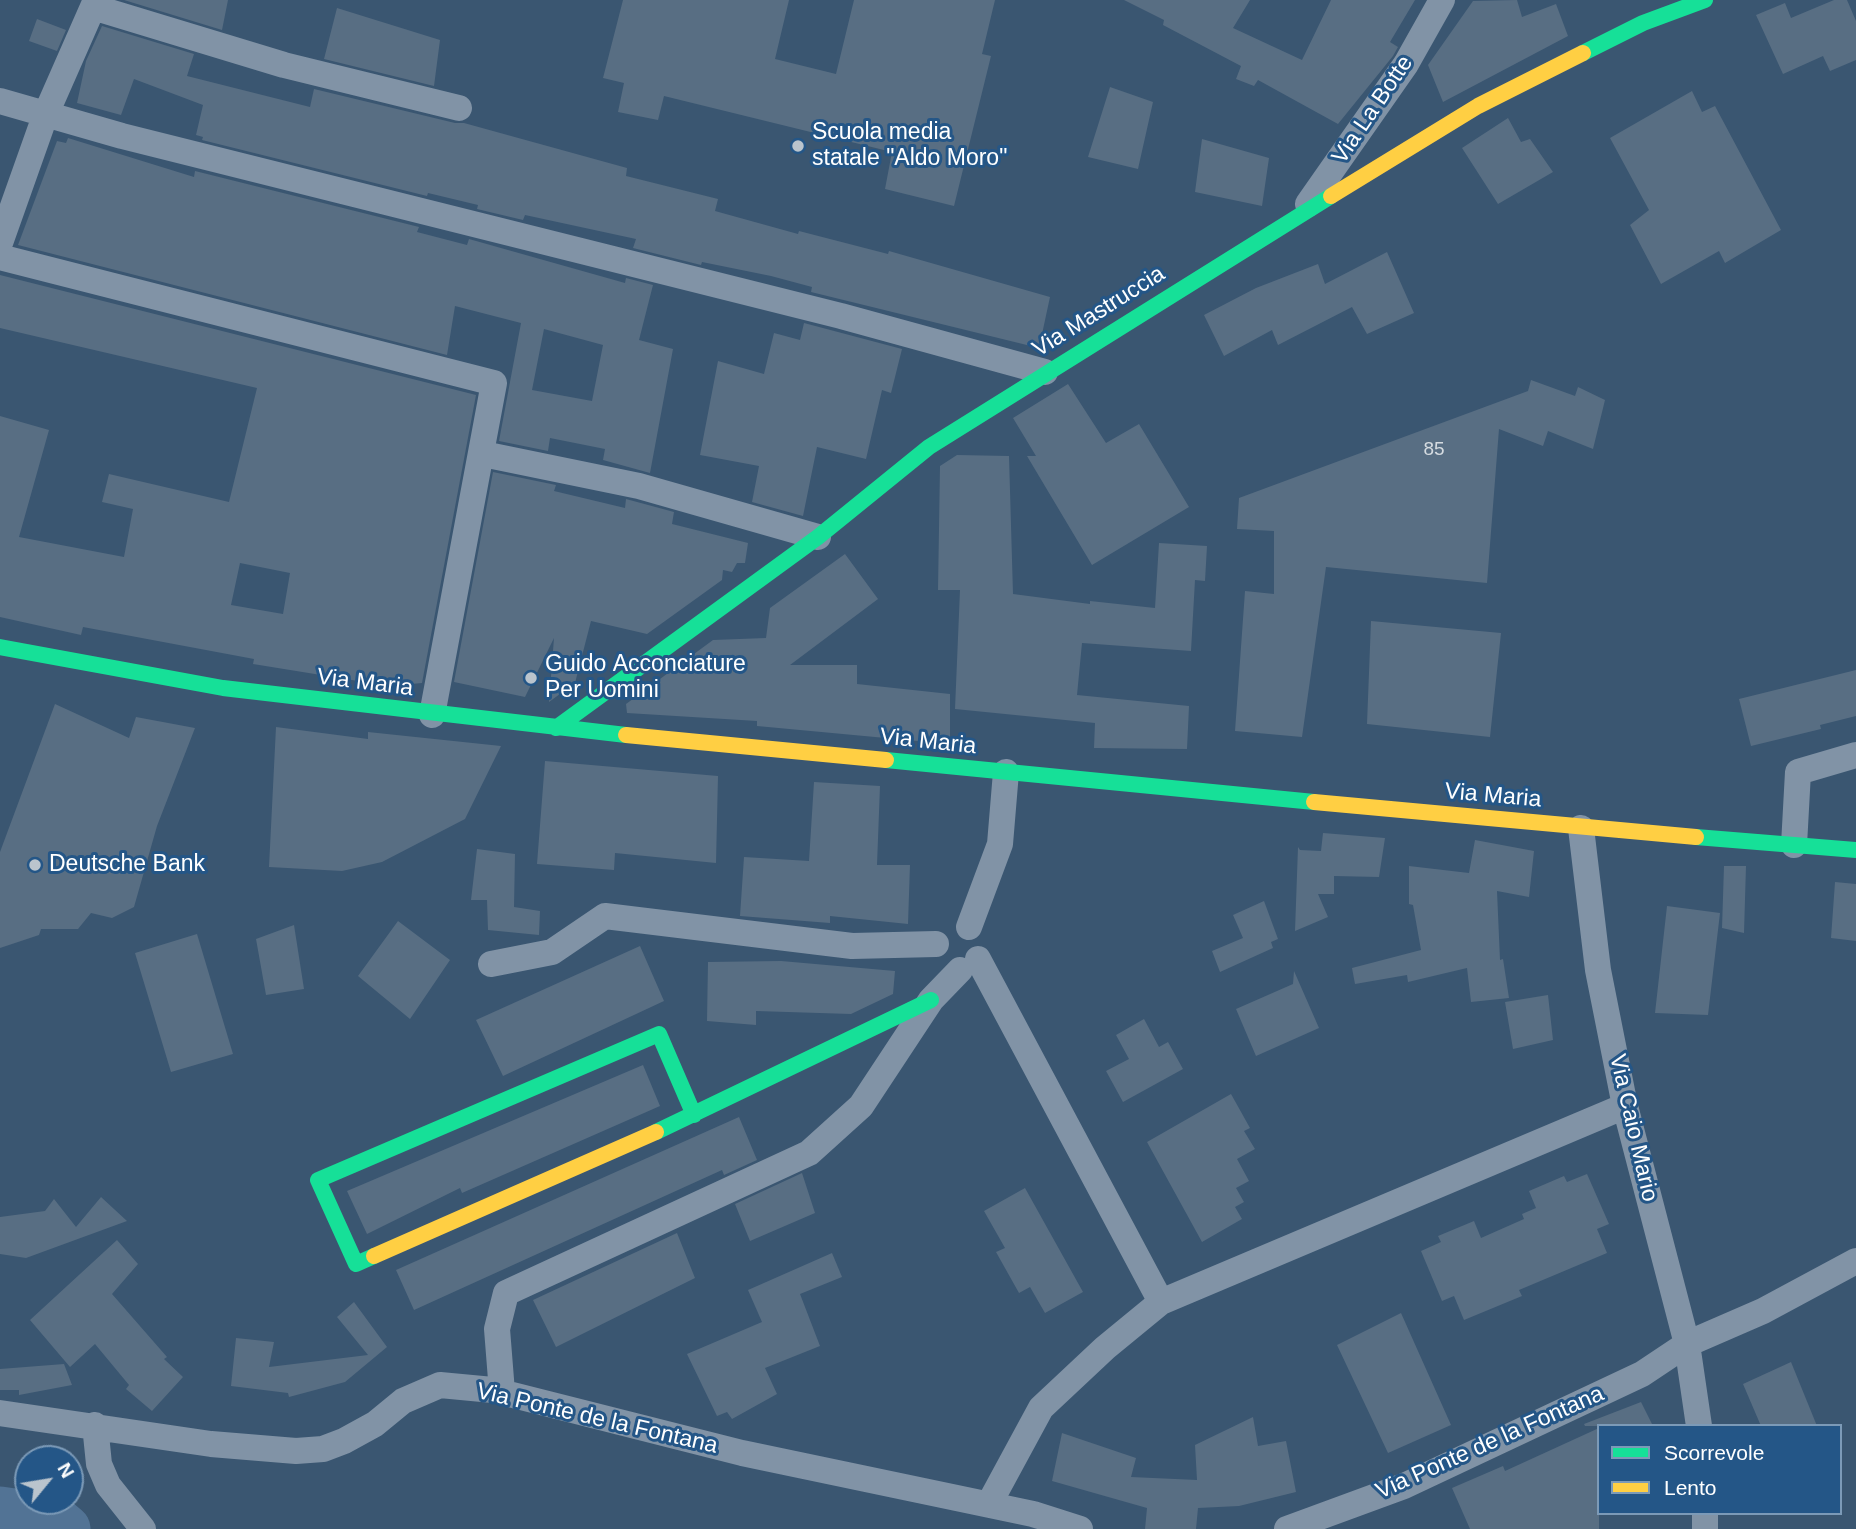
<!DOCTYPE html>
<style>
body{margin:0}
#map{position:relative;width:1856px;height:1529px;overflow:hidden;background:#3a5671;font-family:Arial,sans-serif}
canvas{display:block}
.legend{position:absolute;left:1597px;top:1424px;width:245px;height:91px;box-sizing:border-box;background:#245687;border:2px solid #7c9ab7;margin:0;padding:9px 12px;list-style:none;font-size:21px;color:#fff}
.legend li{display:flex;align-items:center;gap:14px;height:35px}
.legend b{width:35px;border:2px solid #7c9ab7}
.north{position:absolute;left:14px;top:1445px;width:70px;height:70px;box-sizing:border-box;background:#245687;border:2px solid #7c9ab7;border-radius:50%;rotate:60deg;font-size:19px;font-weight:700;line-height:28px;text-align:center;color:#fff}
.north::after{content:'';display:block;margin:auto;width:24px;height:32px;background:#bac4cd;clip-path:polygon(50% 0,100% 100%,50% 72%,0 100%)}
</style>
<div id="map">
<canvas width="1856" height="1529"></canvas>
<ul class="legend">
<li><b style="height:9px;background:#16e098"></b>Scorrevole</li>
<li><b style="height:9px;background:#ffcf43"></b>Lento</li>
</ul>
<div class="north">N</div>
</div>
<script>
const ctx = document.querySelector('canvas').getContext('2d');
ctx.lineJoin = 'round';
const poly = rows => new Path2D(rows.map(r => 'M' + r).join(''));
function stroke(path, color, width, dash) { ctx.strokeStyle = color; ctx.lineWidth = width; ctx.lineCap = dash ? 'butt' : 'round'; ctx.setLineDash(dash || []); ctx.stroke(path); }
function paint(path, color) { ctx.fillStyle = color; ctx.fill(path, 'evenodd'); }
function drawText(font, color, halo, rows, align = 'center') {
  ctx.font = font + ' Arial,sans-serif'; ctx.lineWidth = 6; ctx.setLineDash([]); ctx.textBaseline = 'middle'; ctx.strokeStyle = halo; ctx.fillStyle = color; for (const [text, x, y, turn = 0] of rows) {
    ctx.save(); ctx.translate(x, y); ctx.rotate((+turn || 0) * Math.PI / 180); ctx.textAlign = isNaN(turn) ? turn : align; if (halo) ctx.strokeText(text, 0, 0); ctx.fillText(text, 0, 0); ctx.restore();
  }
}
stroke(poly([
 [0,1511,54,1519,66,1529]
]), '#527395', 49);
paint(poly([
 [124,0,228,0,222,30],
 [623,0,789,0,775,59,836,74,854,0,995,0,982,54,991,56,954,206,885,189,892,152,664,96,658,120,618,112,624,83,603,78],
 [1124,0,1250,0,1233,28,1302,60,1331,0,1415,0,1390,42,1398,47,1393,56,1338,124,1258,80,1254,86,1236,79,1241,66,1163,25,1164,20],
 [1517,0,1522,17,1556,4,1568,36,1443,102,1428,65,1473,1],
 [1834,0,1847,0,1856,21,1856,60,1830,71,1823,56,1783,74,1756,15,1785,3,1791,18],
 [337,8,440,40,434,86,324,59],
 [37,19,66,30,57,51,29,41],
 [102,26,194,54,187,76,310,107,314,89,455,123,464,123,627,168,626,176,718,199,715,211,798,234,799,231,888,254,889,251,1050,297,1039,348,811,292,812,287,771,276,702,262,701,265,633,248,636,239,525,215,523,220,477,209,478,205,428,193,427,196,202,140,203,137,196,135,203,105,134,79,121,115,77,103,86,61],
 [1110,87,1153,102,1138,169,1088,157],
 [1692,91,1702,112,1715,106,1781,230,1725,263,1719,251,1661,284,1630,225,1649,210,1610,138],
 [1508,118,1521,142,1530,139,1553,172,1498,204,1462,148],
 [68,138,194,177,195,171,419,227,417,232,467,245,469,239,625,283,626,278,653,285,639,340,673,349,650,473,603,460,605,449,550,438,548,451,499,441,521,323,455,306,447,355,18,245,57,141,66,143],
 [544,329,603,345,592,401,532,390],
 [1202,139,1269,158,1262,206,1195,192],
 [1387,252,1414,313,1367,334,1352,307,1278,345,1272,330,1224,356,1204,315,1256,288,1318,264,1325,284],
 [0,275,476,395,422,683,389,686,253,664,254,659,83,627,81,635,0,617,0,416,49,430,19,537,124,557,133,509,102,502,109,474,229,502,257,388,0,328],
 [240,563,290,573,283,614,231,605],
 [804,323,902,349,891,393,882,390,866,459,817,447,803,516,752,502,759,466,700,455,718,361,764,374,774,333,800,340],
 [1531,380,1575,396,1578,387,1605,400,1593,449,1548,431,1543,446,1499,429,1487,583,1326,567,1302,737,1235,731,1245,591,1274,594,1274,531,1237,529,1239,498,1528,391],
 [1068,384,1106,443,1139,424,1189,507,1092,565,1027,456,1036,456,1013,418],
 [957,455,1009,456,1013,594,1090,604,1090,601,1155,608,1159,543,1207,546,1205,581,1195,580,1191,651,1082,643,1077,695,1189,706,1187,749,1094,748,1095,723,955,709,960,590,938,590,940,466],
 [493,472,556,485,554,491,625,508,626,499,674,512,672,524,748,543,745,563,737,563,732,572,723,570,722,580,647,634,591,621,575,683,549,702,554,638,525,697,454,682],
 [845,554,878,599,790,665,857,665,857,684,950,694,950,744,757,726,757,721,627,713,626,704,713,640,766,638,770,608],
 [1371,621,1501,633,1490,737,1367,724],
 [1856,670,1856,716,1820,725,1821,729,1751,746,1739,699],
 [55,704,129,738,136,717,195,728,157,826,134,907,112,918,91,913,78,929,41,929,39,935,0,948,0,852],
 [276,727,368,739,368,732,501,746,465,819,382,862,342,871,269,867],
 [545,761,718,776,716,863,615,853,614,870,537,864],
 [814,782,880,786,877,865,910,865,908,924,830,916,830,923,740,916,744,857,809,861],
 [1323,833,1385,838,1379,877,1334,876,1334,894,1318,894,1328,917,1295,931,1298,847,1300,850,1321,851],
 [1475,840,1534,851,1529,897,1497,891,1500,960,1503,959,1509,998,1471,1002,1467,968,1408,982,1407,975,1355,984,1352,968,1421,950,1413,905,1409,904,1409,866,1469,873],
 [477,849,515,854,514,907,540,911,539,935,488,930,487,900,471,900],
 [1724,866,1746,866,1744,933,1722,928],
 [1835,882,1856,884,1856,941,1831,938],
 [1264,901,1278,939,1271,942,1273,948,1220,972,1212,951,1243,938,1233,915],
 [1667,906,1720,913,1708,1015,1655,1013],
 [398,921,450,960,410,1019,358,976],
 [294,925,304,989,266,995,256,939],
 [197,934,233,1054,171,1072,135,953],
 [640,946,664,1001,503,1076,476,1020],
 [708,962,781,961,895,971,893,994,851,1014,756,1011,756,1025,707,1021],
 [1294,971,1319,1028,1256,1056,1236,1009,1293,984],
 [1548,995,1553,1040,1513,1049,1505,1002],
 [1144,1019,1159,1047,1168,1042,1183,1069,1123,1102,1106,1071,1129,1059,1116,1035],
 [643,1065,660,1106,462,1193,460,1188,367,1234,347,1191],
 [1231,1094,1250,1128,1244,1131,1255,1149,1237,1159,1249,1181,1236,1188,1244,1202,1235,1207,1242,1219,1202,1242,1147,1142],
 [739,1117,757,1160,724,1175,722,1170,414,1310,396,1270],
 [802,1173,815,1213,750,1241,735,1204],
 [1587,1174,1609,1224,1597,1229,1607,1253,1519,1290,1522,1296,1464,1320,1454,1296,1442,1301,1421,1251,1441,1242,1438,1236,1474,1221,1481,1238,1524,1219,1522,1214,1536,1208,1529,1191,1564,1176,1567,1182],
 [1025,1188,1083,1292,1045,1313,1030,1287,1019,1293,996,1252,1005,1248,984,1211],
 [101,1197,127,1221,26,1258,0,1254,0,1217,45,1211,54,1199,76,1227],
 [677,1233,695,1278,556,1347,533,1300],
 [117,1240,138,1264,112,1294,167,1357,164,1359,183,1377,152,1411,126,1389,129,1385,95,1344,70,1367,30,1320],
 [832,1253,842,1277,800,1294,820,1346,765,1368,777,1394,732,1419,727,1412,717,1416,687,1354,762,1322,748,1290],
 [354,1302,387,1347,345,1382,289,1397,288,1393,231,1386,236,1338,274,1342,269,1367,368,1355,337,1317],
 [1401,1313,1451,1425,1388,1453,1337,1345],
 [1791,1362,1817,1426,1761,1426,1743,1384],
 [64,1364,72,1385,19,1395,19,1390,0,1390,0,1369],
 [1641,1402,1653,1426,1585,1426,1584,1424],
 [1253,1417,1258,1446,1286,1441,1296,1492,1239,1506,1198,1508,1196,1529,1145,1529,1147,1508,1052,1481,1062,1433,1136,1458,1131,1477,1197,1480,1195,1445],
 [1599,1428,1599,1529,1470,1529,1452,1488,1503,1466,1505,1471]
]), '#586e83');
stroke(poly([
 [93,7,284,65,459,108],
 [0,101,122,136,841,316,1045,372],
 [1308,204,1406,64,1442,0],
 [0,243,45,116,96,0],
 [0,257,494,383,432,715],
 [483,454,639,486,818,537],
 [1581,828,1598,970,1625,1106,1687,1344,1699,1426],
 [1794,845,1798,772,1856,755],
 [969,927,1000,844,1006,772],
 [978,959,1161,1302],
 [491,964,552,952,605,916,852,946,936,944],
 [502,1392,497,1329,506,1293,809,1153,861,1106,931,1000,960,970],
 [0,1413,211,1444,296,1451,323,1449,344,1441,375,1424,403,1401,440,1385,493,1390,742,1453,1033,1514,1080,1529],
 [95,1425,99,1464,108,1485,143,1529],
 [989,1504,1041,1408,1105,1348,1161,1302,1625,1106],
 [1287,1529,1404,1486,1642,1374,1687,1344,1763,1311,1856,1261],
 [1705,1529,1705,1513]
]), '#8193a6', 26);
stroke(poly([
 [1583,53,1643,23,1705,0],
 [0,647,223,688,626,735],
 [556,728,818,537,929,447,1331,196],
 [886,760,1314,802],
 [1696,837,1856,850],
 [656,1132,931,1000],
 [374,1256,356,1264,318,1180,659,1034,694,1115]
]), '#16e098', 16);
stroke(poly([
 [1331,196,1478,106,1583,53],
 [626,735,886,760],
 [1314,802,1696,837],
 [374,1256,656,1132]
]), '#ffcf43', 16);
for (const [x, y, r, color] of [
 [798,146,7,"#bac4cd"],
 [531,678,7,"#bac4cd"],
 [35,865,7,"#bac4cd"]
]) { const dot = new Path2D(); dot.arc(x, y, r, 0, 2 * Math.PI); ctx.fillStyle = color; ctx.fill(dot); stroke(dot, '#245687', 2.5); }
drawText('19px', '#d5dbe0', null, [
 ["85",1434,450]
]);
drawText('23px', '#fff', '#245687', [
 ["Via La Botte",1373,110,-56],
 ["Via Mastruccia",1099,312,-32],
 ["Via Maria",365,683,7],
 ["Via Maria",928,742,6],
 ["Via Maria",1493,796,5],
 ["Via Caio Mario",1633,1128,77],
 ["Via Ponte de la Fontana",597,1419,13],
 ["Via Ponte de la Fontana",1490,1443,-24]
]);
drawText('23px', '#fff', '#245687', [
 ["Scuola media",812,133],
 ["statale \"Aldo Moro\"",812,159],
 ["Guido Acconciature",545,665],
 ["Per Uomini",545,691],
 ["Deutsche Bank",49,865]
], 'left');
</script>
